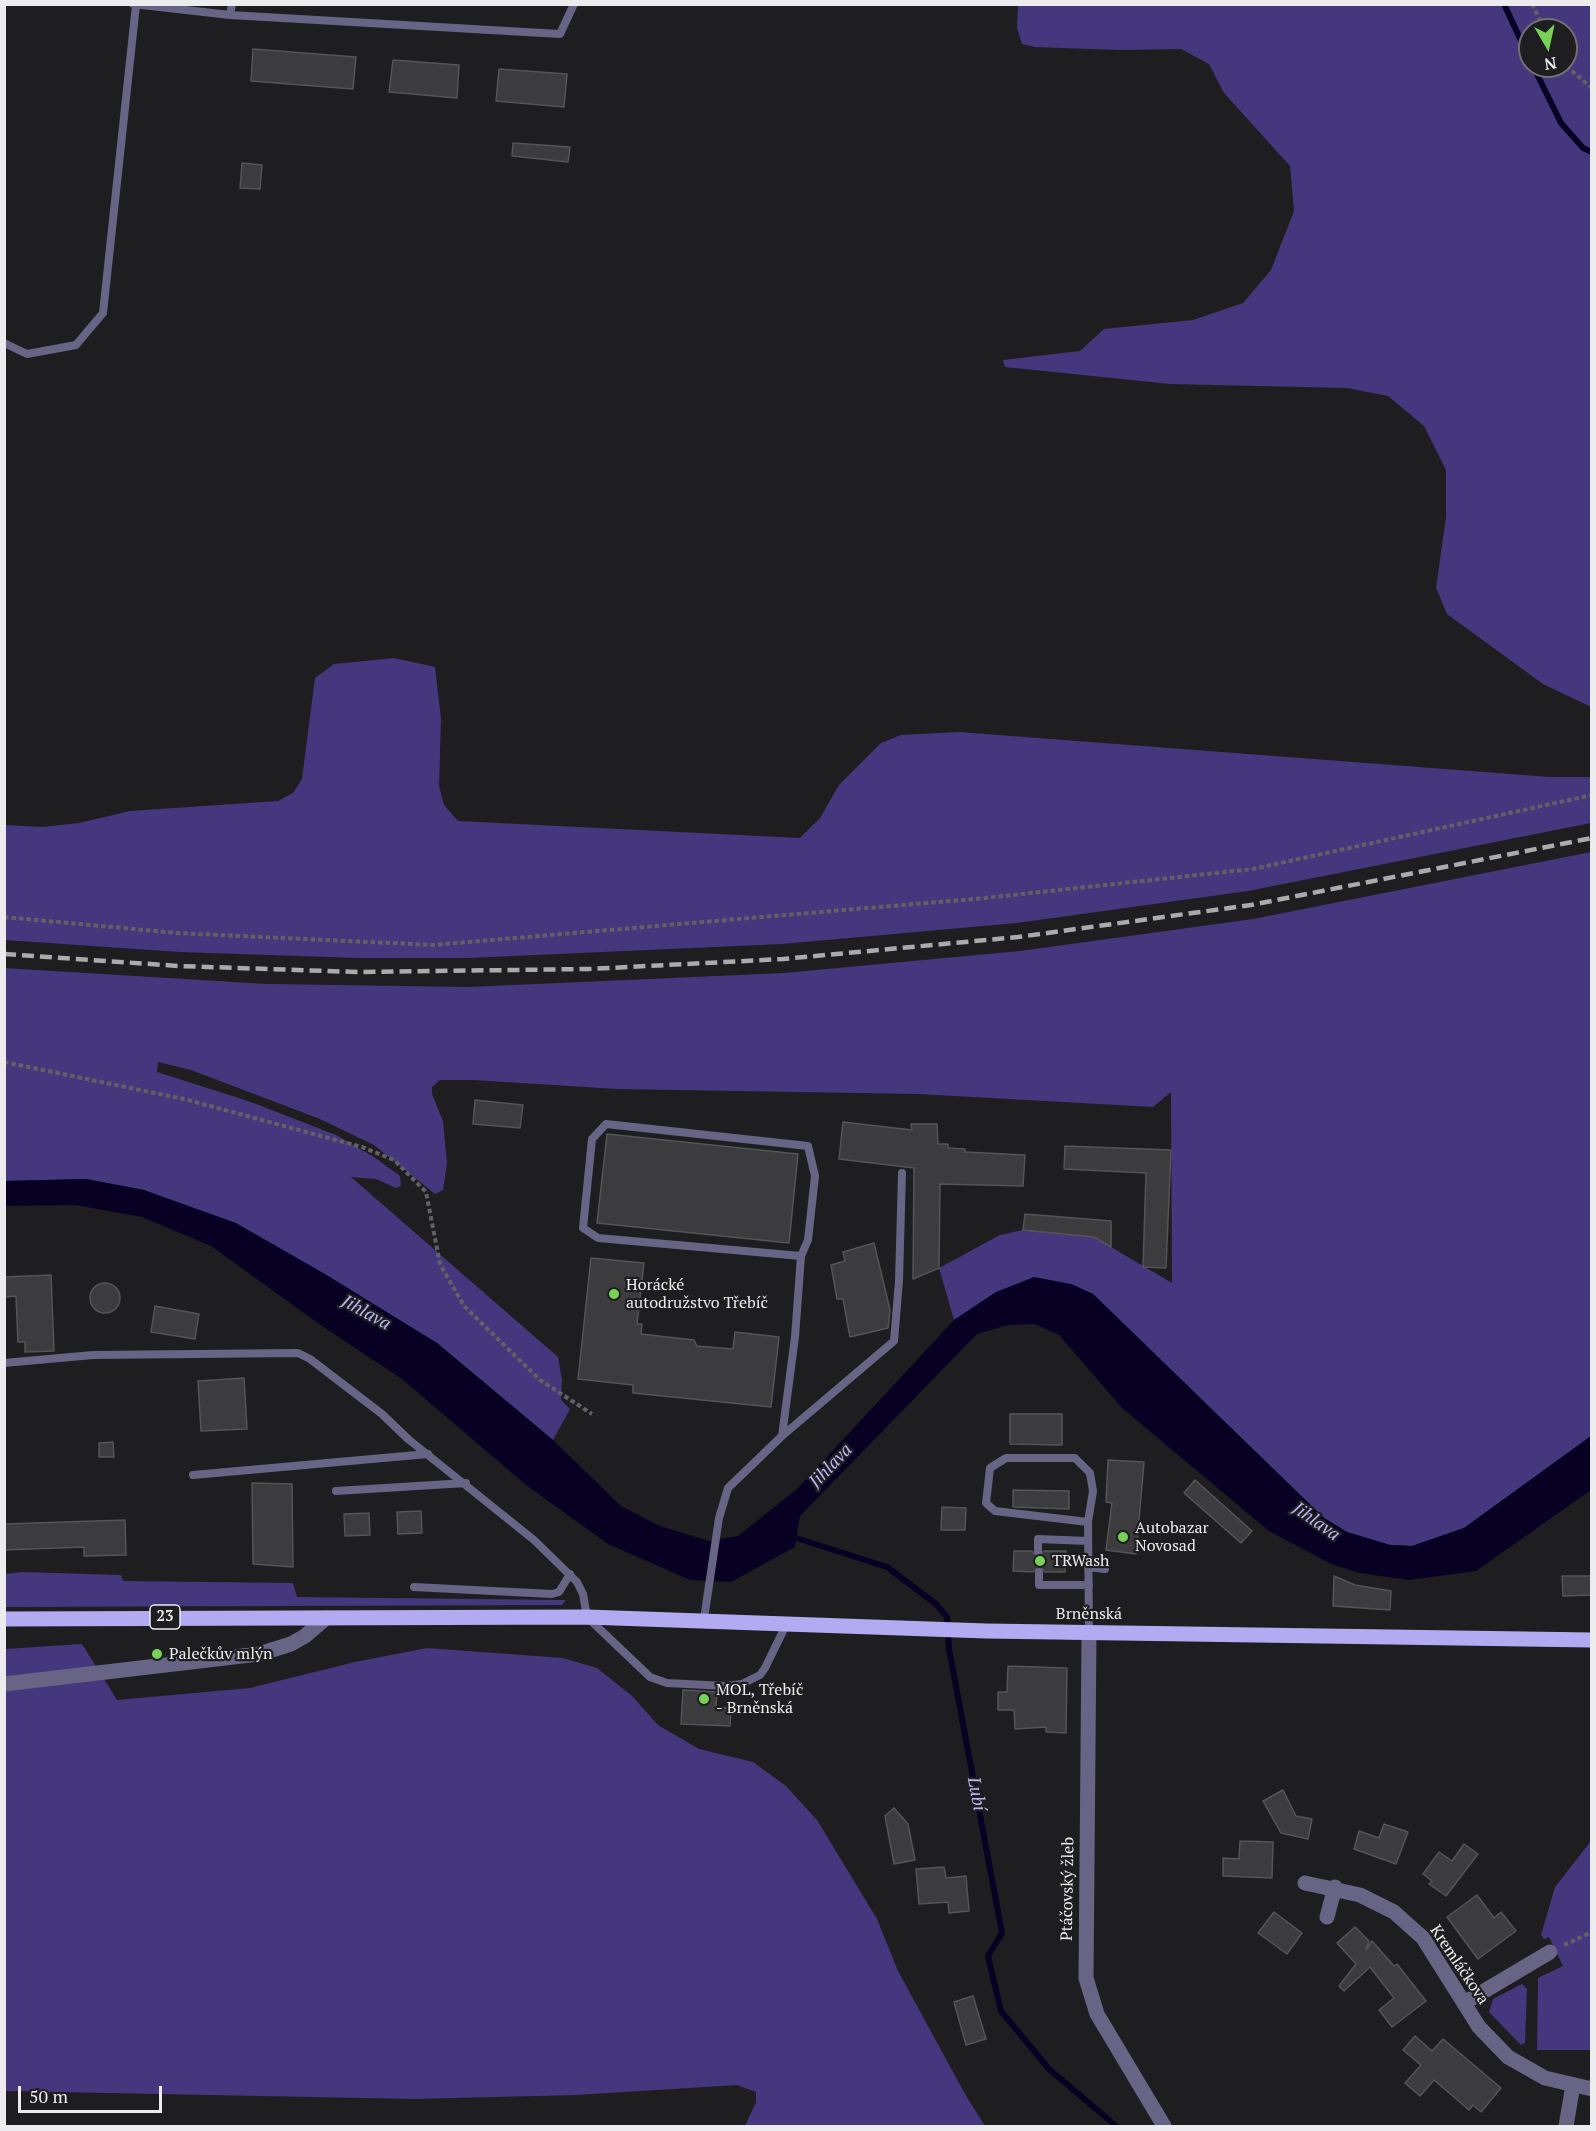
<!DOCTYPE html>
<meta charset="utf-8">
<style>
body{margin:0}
#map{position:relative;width:1596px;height:2131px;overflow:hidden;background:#1e1e20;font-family:"PT Serif",serif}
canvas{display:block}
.frame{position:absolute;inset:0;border:6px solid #ececee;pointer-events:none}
.north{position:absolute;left:1518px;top:18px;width:60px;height:60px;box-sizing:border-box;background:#1e1e20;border:2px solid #707072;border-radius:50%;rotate:171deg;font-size:16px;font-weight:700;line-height:24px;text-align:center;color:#ececee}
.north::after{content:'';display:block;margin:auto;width:21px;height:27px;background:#78d258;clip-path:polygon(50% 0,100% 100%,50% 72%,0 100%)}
.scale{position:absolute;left:18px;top:2086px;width:144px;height:27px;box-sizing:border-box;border:3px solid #ececee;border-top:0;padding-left:8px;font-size:18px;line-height:21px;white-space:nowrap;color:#ececee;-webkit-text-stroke:4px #1e1e20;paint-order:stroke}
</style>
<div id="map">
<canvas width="1596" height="2131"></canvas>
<div class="frame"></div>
<div class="north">N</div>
<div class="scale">50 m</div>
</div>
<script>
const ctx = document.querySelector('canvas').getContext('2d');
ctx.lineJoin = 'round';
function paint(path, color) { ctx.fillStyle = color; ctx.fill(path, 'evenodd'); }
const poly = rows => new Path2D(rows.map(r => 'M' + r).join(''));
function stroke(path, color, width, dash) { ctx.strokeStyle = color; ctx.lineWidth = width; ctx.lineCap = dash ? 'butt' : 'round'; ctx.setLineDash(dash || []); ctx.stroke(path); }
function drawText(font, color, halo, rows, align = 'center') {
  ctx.font = font + ' "PT Serif",serif'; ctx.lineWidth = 4.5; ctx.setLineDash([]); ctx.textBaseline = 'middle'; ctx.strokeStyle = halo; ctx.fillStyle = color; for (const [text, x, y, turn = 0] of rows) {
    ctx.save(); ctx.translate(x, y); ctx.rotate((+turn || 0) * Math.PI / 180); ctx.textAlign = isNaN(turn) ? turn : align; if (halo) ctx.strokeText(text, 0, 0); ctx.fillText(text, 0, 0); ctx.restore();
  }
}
paint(poly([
 [1018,5,1591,5,1591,707,1543,684,1447,614,1436,588,1446,517,1446,470,1424,426,1388,396,1347,388,1170,384,1005,367,1003,360,1080,351,1104,329,1193,320,1243,303,1271,270,1294,211,1290,166,1224,93,1209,64,1181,49,1119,50,1035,47,1022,44,1017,28],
 [1530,30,1566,30,1566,66,1530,66],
 [394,658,435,667,441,719,439,786,444,805,458,821,800,838,820,818,839,785,881,743,901,735,959,732,1550,777,1591,777,1591,823,1248,891,1017,923,782,944,468,958,358,958,180,952,5,940,5,825,42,827,79,823,130,811,278,801,293,793,302,779,315,678,334,664],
 [1591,852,1591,1436,1464,1528,1412,1546,1390,1545,1347,1532,1324,1518,1093,1294,1071,1284,996,1292,954,1320,939,1268,1000,1235,1023,1230,1094,1237,1172,1283,1171,1092,1153,1107,918,1094,617,1089,473,1080,440,1080,432,1087,432,1094,443,1121,447,1163,443,1190,435,1194,374,1145,320,1119,191,1070,158,1062,157,1072,251,1102,336,1135,374,1157,400,1176,401,1186,396,1188,376,1179,351,1177,558,1357,562,1380,561,1400,570,1409,553,1440,437,1343,308,1265,144,1190,86,1179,5,1181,4,968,267,984,468,987,784,973,1020,951,1253,919],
 [22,1572,121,1575,123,1581,293,1583,297,1597,566,1600,562,1605,5,1607,5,1574],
 [82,1644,117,1700,250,1688,355,1662,427,1648,563,1658,597,1668,632,1696,658,1725,699,1749,753,1762,786,1786,817,1820,877,1919,898,1971,965,2094,985,2126,745,2126,756,2102,756,2092,737,2085,576,2095,415,2099,5,2091,5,1649],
 [1591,1841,1591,2050,1537,2050,1538,1978,1563,1966,1549,1937,1544,1939,1541,1935,1555,1887],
 [1522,1984,1527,1989,1525,2043,1521,2045,1489,2012,1493,1999]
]), '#44377d');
paint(poly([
 [86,1179,144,1190,236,1223,325,1274,437,1343,553,1440,621,1506,660,1526,709,1541,738,1536,797,1489,954,1320,996,1292,1034,1277,1071,1284,1093,1294,1324,1518,1347,1532,1390,1545,1412,1546,1464,1528,1591,1436,1591,1490,1476,1571,1409,1580,1360,1573,1331,1564,1269,1531,1122,1408,1059,1335,1035,1324,1008,1325,977,1334,800,1516,795,1547,731,1582,690,1580,608,1544,526,1485,402,1379,322,1326,211,1246,142,1217,75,1205,5,1206,4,1181]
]), '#090123');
stroke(poly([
 [1504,4,1530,60],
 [1533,66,1561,123,1583,148,1592,152],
 [790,1536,887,1567,936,1604,947,1617,949,1649,1002,1933,988,1956,1001,2011,1049,2069,1116,2126]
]), '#090123', 6);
const building = poly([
 [253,49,356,57,353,89,251,81,253,49],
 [393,60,459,65,457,98,389,92,393,60],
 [499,69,567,74,564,107,496,101,499,69],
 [513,143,570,147,568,162,512,156,513,143],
 [242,163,262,165,260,189,240,188,242,163],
 [475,1100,523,1105,520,1128,473,1124,475,1100],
 [843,1122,912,1130,911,1124,937,1124,938,1144,948,1144,948,1148,965,1149,965,1152,1025,1155,1023,1186,940,1184,939,1268,913,1279,914,1168,839,1159,843,1122],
 [607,1134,798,1154,789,1243,597,1223,607,1134],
 [1065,1146,1171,1150,1166,1268,1143,1267,1146,1173,1064,1169,1065,1146],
 [1025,1214,1111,1221,1111,1247,1094,1237,1023,1230,1025,1214],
 [874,1243,890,1310,888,1328,850,1337,843,1299,837,1299,831,1265,845,1261,843,1252,874,1243],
 [591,1258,644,1263,637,1324,642,1324,641,1334,694,1340,697,1346,733,1349,735,1332,779,1337,771,1407,633,1393,633,1385,578,1379,591,1258],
 [51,1275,54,1351,25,1352,25,1342,18,1342,16,1296,4,1297,4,1277,51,1275],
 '90 1298a15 15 0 1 1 30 0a15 15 0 1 1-30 0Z',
 [155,1306,199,1314,195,1339,151,1332,155,1306],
 [244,1378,247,1429,201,1431,198,1381,244,1378],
 [1010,1414,1062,1414,1062,1445,1010,1444,1010,1414],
 [113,1442,114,1457,99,1457,99,1443,113,1442],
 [1108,1460,1144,1462,1136,1554,1106,1550,1112,1503,1106,1502,1108,1460],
 [1195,1480,1252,1531,1241,1543,1184,1493,1195,1480],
 [252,1483,292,1484,293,1567,253,1564,252,1483],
 [1013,1490,1069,1491,1069,1509,1013,1507,1013,1490],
 [942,1507,966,1508,965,1530,941,1530,942,1507],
 [421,1511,422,1533,398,1534,397,1512,421,1511],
 [369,1513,370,1535,345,1536,344,1514,369,1513],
 [125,1520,126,1555,84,1556,84,1547,4,1550,4,1524,125,1520],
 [1014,1551,1032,1551,1037,1557,1044,1551,1066,1551,1065,1572,1045,1572,1040,1566,1033,1572,1013,1571,1014,1551],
 [1334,1576,1355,1585,1391,1591,1390,1610,1333,1606,1334,1576],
 [1562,1576,1592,1576,1592,1595,1563,1596,1562,1576],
 [1008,1666,1067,1668,1066,1733,1046,1732,1046,1727,1015,1729,1014,1710,998,1710,998,1692,1007,1692,1008,1666],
 [683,1690,717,1692,716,1707,731,1708,730,1726,681,1724,683,1690],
 [1283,1790,1296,1816,1312,1819,1308,1839,1281,1833,1263,1801,1283,1790],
 [894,1808,908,1824,915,1860,894,1864,885,1816,894,1808],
 [1384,1824,1408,1832,1396,1864,1354,1849,1359,1831,1379,1838,1384,1824],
 [1240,1841,1273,1842,1272,1878,1223,1876,1223,1858,1239,1859,1240,1841],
 [1464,1844,1478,1854,1446,1896,1429,1884,1432,1881,1423,1874,1439,1852,1452,1861,1464,1844],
 [944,1867,946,1878,966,1876,969,1911,949,1913,948,1902,919,1904,916,1869,944,1867],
 [1477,1895,1494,1918,1501,1912,1516,1931,1478,1959,1447,1917,1477,1895],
 [1274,1912,1302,1933,1287,1954,1258,1933,1274,1912],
 [1355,1927,1369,1941,1366,1950,1372,1941,1394,1966,1397,1964,1426,2001,1392,2027,1379,2010,1394,1998,1370,1967,1344,1991,1339,1986,1356,1964,1337,1943,1355,1927],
 [973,1996,986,2039,966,2045,954,2002,973,1996],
 [1415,2036,1432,2051,1443,2039,1501,2088,1481,2112,1473,2105,1469,2110,1434,2080,1420,2096,1405,2083,1421,2065,1403,2050,1415,2036]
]);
paint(building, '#3c3c3f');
stroke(building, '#555558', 1.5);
stroke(poly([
 [1532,4,1545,30],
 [1566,66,1592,88],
 [4,917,177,933,433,945,985,898,1253,869,1592,795],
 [4,1062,184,1099,362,1147,394,1160,426,1192,440,1264,464,1306,540,1380,592,1414],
 [1564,1945,1592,1932]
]), '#626264', 4, [4.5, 3]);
stroke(poly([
 [133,4,230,15,560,34,574,4],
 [230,15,232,4],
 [4,343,27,354,76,345,103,313,136,5],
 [4,1363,93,1355,298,1353,310,1359,382,1414,408,1439,534,1540,577,1582,583,1594,587,1617,650,1677,667,1683,726,1686,742,1684,760,1675,765,1668,787,1623],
 [782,1436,894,1341,899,1281,902,1173],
 [193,1475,428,1454],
 [336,1491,466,1483],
 [1088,1522,995,1511,986,1503,990,1468,1006,1458,1075,1458,1090,1473,1093,1491,1088,1522,1089,1633],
 [1038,1551,1038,1539,1088,1541],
 [1088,1567,1105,1569],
 [1039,1572,1039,1585,1089,1585],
 [414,1587,552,1594,559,1592,570,1574],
 [704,1619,719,1518,728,1488,782,1436,795,1337,801,1256,808,1240,815,1176,808,1146,606,1124,592,1139,583,1228,598,1238,801,1256]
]), '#676486', 8);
stroke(poly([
 [1089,1633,1086,1978,1097,2014,1164,2126],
 [1305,1883,1360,1895,1394,1912,1423,1938,1479,2027,1508,2057,1545,2078,1592,2089],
 [1327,1917,1335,1887],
 [1464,2003,1550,1952],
 [1566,2126,1573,2085]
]), '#676486', 15);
stroke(poly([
 [4,1684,259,1654,291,1644,305,1636,326,1618]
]), '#676486', 15);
stroke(poly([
 [4,1619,587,1617,986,1631,1592,1640]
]), '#b2abf2', 15);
stroke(poly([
 [4,954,179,966,357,972,589,969,783,959,1018,937,1251,905,1592,838]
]), '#ababad', 4.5, [12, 6]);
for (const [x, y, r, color] of [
 [614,1294,6,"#78d258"],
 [1123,1537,6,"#78d258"],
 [1040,1561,6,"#78d258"],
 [157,1654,6,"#78d258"],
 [704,1699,6,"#78d258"]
]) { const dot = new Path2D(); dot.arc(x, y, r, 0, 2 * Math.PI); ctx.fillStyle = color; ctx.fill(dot); stroke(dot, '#1e1e20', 2); }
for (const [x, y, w] of [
 [165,1617,30]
]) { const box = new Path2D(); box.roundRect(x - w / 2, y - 12, w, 24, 4.5); ctx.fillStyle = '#1e1e20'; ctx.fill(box); stroke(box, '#ececee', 1.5); }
drawText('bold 15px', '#ececee', null, [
 ["23",165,1617]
]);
drawText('16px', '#ececee', '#1e1e20', [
 ["Horácké",626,1285],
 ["autodružstvo Třebíč",626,1303],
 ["Autobazar",1135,1528],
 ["Novosad",1135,1546],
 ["TRWash",1052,1561],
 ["Palečkův mlýn",169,1654],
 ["MOL, Třebíč",716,1690],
 ["- Brněnská",716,1708]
], 'left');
drawText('16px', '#ececee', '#1e1e20', [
 ["Brněnská",1089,1614],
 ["Ptáčovský žleb",1068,1889,-89],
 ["Kremláčkova",1459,1965,56]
]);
drawText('italic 18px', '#bbb6f5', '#1e1e20', [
 ["Jihlava",366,1313,29],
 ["Jihlava",831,1466,-46],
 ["Jihlava",1316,1522,35],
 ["Lubí",976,1794,79]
]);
</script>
